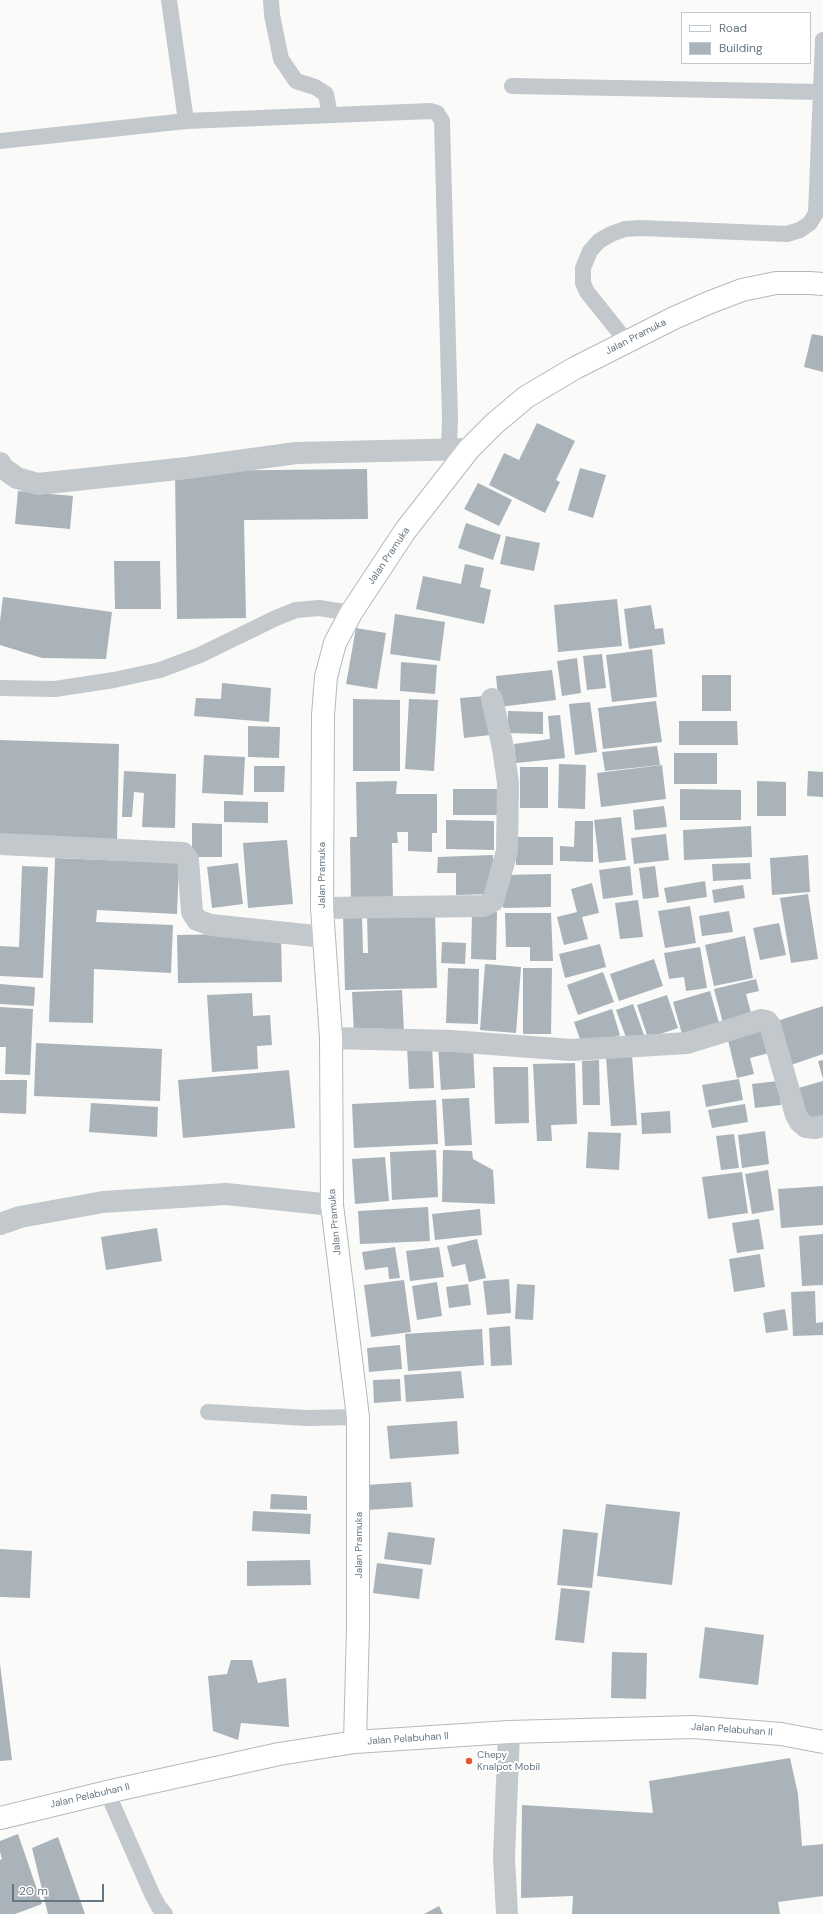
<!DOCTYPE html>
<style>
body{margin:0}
#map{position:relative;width:823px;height:1914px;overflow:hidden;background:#fafaf8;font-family:"DM Sans",sans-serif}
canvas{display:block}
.legend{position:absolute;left:681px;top:12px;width:130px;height:52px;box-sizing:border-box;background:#fff;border:1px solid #c1c8cd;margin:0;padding:5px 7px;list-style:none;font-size:12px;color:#657683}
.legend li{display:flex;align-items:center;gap:8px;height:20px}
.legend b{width:20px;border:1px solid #c1c8cd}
.scale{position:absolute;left:12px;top:1884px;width:92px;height:18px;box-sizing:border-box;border:2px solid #657683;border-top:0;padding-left:5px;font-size:12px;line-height:14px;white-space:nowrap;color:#657683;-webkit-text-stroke:3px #fff;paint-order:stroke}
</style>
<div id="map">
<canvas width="823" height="1914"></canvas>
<ul class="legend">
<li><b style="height:5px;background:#fff"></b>Road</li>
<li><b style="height:11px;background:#aab3b9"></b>Building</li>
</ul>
<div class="scale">20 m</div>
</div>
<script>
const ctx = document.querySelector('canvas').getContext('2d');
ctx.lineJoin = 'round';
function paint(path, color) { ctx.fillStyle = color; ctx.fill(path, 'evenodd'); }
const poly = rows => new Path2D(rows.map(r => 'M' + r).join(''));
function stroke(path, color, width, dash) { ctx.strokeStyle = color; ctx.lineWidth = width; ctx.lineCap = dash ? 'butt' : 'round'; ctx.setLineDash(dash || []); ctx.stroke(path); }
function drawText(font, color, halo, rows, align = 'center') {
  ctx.font = font + ' "DM Sans",sans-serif'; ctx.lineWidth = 4; ctx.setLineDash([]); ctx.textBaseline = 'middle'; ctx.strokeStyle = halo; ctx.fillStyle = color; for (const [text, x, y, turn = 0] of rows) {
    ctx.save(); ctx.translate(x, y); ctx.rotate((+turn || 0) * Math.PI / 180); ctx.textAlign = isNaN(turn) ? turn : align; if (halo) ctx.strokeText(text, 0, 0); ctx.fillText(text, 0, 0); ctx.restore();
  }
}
paint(poly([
 [812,334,823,336,823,372,804,367],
 [537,423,575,441,556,480,560,482,545,513,489,485,504,453,519,460],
 [580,468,606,475,593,518,568,510],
 [367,469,368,519,244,520,246,618,177,619,175,471],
 [478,483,512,500,499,526,464,509],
 [18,491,73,496,70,529,15,524],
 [466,523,501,535,493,560,458,548],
 [506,536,540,543,534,571,500,564],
 [114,561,160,561,161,609,115,609],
 [465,564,484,568,480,587,491,590,484,624,416,609,423,576,461,584],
 [3,597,112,612,106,659,42,658,0,645,0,621],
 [617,599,622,646,558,652,554,605],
 [651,605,655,629,663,628,665,644,629,649,624,609],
 [395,614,445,622,440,661,390,654],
 [356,628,386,633,377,689,346,684],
 [652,649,657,697,612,702,606,655],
 [602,654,606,688,587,690,583,656],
 [577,658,581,693,562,696,557,661],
 [401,662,437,665,435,694,400,691],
 [552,670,556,700,499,707,496,676],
 [702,675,731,675,731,711,702,711],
 [222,683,271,688,269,722,194,716,196,698,221,699],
 [486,696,490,735,464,738,460,698],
 [353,699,400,700,400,771,353,771],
 [409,699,438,700,434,771,405,769],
 [656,701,662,742,603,749,598,708],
 [590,702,597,752,575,755,569,704],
 [508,711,543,712,543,734,508,733],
 [560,715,565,758,516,763,514,744,550,739,548,716],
 [679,721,737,721,738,745,679,745],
 [248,726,280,727,279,758,248,757],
 [0,740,119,744,117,839,0,836],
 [657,746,660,765,605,771,602,752],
 [674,753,717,753,717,784,674,784],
 [204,755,245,757,243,795,202,793],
 [559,764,586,765,585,809,558,808],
 [662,765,666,799,601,807,597,773],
 [254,766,285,766,284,792,254,792],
 [520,767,548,767,548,808,520,808],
 [124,771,176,774,175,828,142,827,144,793,134,792,132,817,122,817],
 [808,771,823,772,823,797,807,796],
 [397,781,396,794,437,794,437,833,432,833,432,852,408,851,408,832,397,832,398,843,392,843,393,902,351,903,350,837,357,837,356,782],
 [757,781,786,782,786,816,757,816],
 [453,789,502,789,503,815,453,815],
 [680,789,741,790,741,820,680,820],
 [224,801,268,802,268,823,224,822],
 [664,806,667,827,635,830,633,810],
 [621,817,626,860,599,863,594,820],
 [446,820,494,821,494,850,446,849],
 [575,821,593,821,593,862,560,861,560,846,574,847],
 [192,823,222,824,222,857,192,857],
 [751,826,752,857,684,860,683,830],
 [666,834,669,860,634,864,631,838],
 [516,837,553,837,553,865,516,865],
 [287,840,293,904,248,908,243,843],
 [493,855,494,894,456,895,456,873,437,873,438,857],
 [808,855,810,892,772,895,770,858],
 [55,858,179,863,177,914,97,910,96,922,173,925,171,973,94,969,93,1023,49,1022],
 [238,863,243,904,212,908,207,867],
 [750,863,751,879,713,881,712,864],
 [22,866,48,867,43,978,0,976,0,946,19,947],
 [630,866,633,895,603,899,599,870],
 [655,866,659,897,643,899,639,868],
 [551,874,551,907,503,908,502,875],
 [705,881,707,897,667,903,664,888],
 [592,883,599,913,582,917,588,939,564,945,557,917,577,912,571,889],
 [743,885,745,898,714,903,712,890],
 [808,894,818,959,791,963,780,898],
 [638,900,643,937,620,939,615,903],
 [690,906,696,943,665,948,658,911],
 [729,911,733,932,702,936,699,916],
 [472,912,497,912,496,960,471,959],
 [435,913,437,988,345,990,343,915,362,915,363,953,368,953,367,914],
 [505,913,551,913,553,961,530,961,530,947,506,947],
 [779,923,786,955,760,960,753,928],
 [281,933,282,982,178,983,177,935],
 [745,936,753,978,714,986,705,945],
 [442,942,466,943,465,964,441,963],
 [600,944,606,967,565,978,559,954],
 [700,947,707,988,686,991,684,977,669,979,664,953],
 [654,959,663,986,619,1001,610,974],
 [485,964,521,967,516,1033,480,1030],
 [448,968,479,969,478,1024,446,1023],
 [523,968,552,968,551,1034,523,1034],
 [603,972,614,1002,578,1015,567,985],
 [756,979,759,991,746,994,753,1020,724,1027,714,989],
 [0,984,35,987,34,1006,0,1004],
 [402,990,404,1033,354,1035,352,992],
 [710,991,721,1030,684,1041,673,1002],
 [252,993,253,1016,270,1015,272,1045,257,1046,258,1069,212,1072,207,995],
 [667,995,678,1028,648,1038,637,1005],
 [633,1004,644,1035,627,1040,616,1010],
 [823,1006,823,1054,788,1066,774,1022],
 [0,1007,33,1009,30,1075,5,1074,6,1047,0,1047],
 [612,1009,620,1035,583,1048,574,1022],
 [766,1026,773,1052,750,1058,754,1074,737,1078,727,1036],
 [36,1043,162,1049,160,1101,34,1096],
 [432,1044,434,1088,409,1089,407,1045],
 [473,1045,475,1088,441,1090,438,1046],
 [632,1055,637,1125,611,1126,606,1057],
 [599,1060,600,1105,583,1105,582,1061],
 [823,1060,823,1079,818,1061],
 [575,1063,577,1124,551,1125,552,1141,537,1141,533,1064],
 [493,1067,528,1067,529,1123,495,1124],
 [289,1070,295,1128,183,1138,178,1080],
 [739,1079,743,1100,706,1107,702,1085],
 [0,1080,27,1080,26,1114,0,1113],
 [778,1081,781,1105,755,1108,752,1084],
 [823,1081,823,1116,804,1121,795,1089],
 [469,1098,472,1145,445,1146,442,1099],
 [436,1100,438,1144,354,1148,352,1104],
 [91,1103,158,1107,157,1137,89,1132],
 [745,1104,748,1122,712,1128,708,1110],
 [670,1111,671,1133,642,1134,641,1113],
 [765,1131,769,1164,742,1168,738,1135],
 [588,1132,621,1133,619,1170,586,1168],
 [734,1134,739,1168,721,1170,716,1136],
 [436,1150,438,1197,392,1200,390,1152],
 [443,1150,472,1151,473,1159,493,1170,495,1204,442,1202],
 [385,1157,389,1201,355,1204,352,1159],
 [768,1170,774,1210,752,1214,745,1174],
 [742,1172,748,1213,708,1219,702,1177],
 [823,1186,823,1225,781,1228,778,1189],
 [428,1207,430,1241,360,1244,358,1211],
 [480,1209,482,1235,435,1240,432,1214],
 [759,1219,764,1249,737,1253,732,1223],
 [157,1228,162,1261,106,1270,101,1237],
 [823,1234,823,1285,802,1286,799,1236],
 [477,1239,486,1278,469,1282,465,1264,452,1267,447,1246],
 [395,1247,400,1278,389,1279,388,1267,365,1270,362,1252],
 [439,1247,444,1277,410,1281,406,1251],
 [760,1254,765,1287,734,1292,729,1259],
 [509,1279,511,1313,487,1315,483,1281],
 [404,1280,411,1332,371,1337,364,1285],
 [437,1282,442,1316,417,1320,412,1286],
 [468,1284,471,1305,449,1308,446,1287],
 [517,1284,535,1285,533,1320,515,1319],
 [815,1291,816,1323,823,1322,823,1335,793,1336,791,1292],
 [785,1309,788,1330,766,1333,763,1313],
 [510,1326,512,1365,491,1366,489,1328],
 [482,1329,484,1365,408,1371,405,1334],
 [400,1345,402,1369,369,1372,367,1348],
 [461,1371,464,1398,406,1402,404,1375],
 [400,1379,401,1401,374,1403,373,1380],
 [457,1421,459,1454,390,1459,387,1426],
 [411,1482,413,1507,367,1510,366,1485],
 [271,1494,307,1496,307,1510,270,1509],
 [606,1504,680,1512,672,1585,597,1576],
 [253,1511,311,1514,310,1534,252,1531],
 [563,1529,598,1533,592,1588,557,1585],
 [388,1532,435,1538,431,1565,384,1559],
 [0,1549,32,1551,30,1598,0,1597],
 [310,1560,311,1585,247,1586,247,1561],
 [377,1563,423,1569,419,1599,373,1593],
 [561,1588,590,1591,584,1643,555,1640],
 [705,1627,764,1635,758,1685,699,1678],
 [612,1652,647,1653,646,1699,611,1698],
 [231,1660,252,1660,258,1683,286,1678,289,1727,241,1723,238,1740,213,1731,208,1676,227,1674],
 [0,1664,12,1760,0,1761],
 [790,1758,798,1794,802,1846,823,1844,823,1896,778,1902,780,1914,572,1914,573,1896,521,1898,522,1805,653,1813,649,1781],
 [18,1834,42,1904,15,1914,0,1914,0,1860,2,1859,0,1852,0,1841],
 [58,1837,85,1914,48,1914,32,1848],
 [439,1906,443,1914,424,1914]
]), '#aab3b9');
const secondary = poly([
 [355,1742,358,1627,358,1417,332,1205,331,1038,322,908,323,715,326,677,335,643,351,613,405,531,469,449,494,424,526,397,575,368,674,318,708,303,742,290,776,283,810,283,823,284],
 [0,1818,107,1792,279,1754,355,1742,509,1732,693,1727,781,1734,823,1742]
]);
stroke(secondary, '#b3babf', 24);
stroke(poly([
 [169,0,186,121],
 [271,0,272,15,281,59,296,81,315,87,326,94,330,115],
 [512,86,822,92],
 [0,141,186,121,431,111,437,113,442,121,450,419,449,450],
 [627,342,587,292,583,283,583,268,590,251,599,241,611,234,625,229,640,228,787,234,800,230,810,223,816,213,823,40],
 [0,688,55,689,114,680,160,670,200,655,276,618,296,610,319,608,351,613],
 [208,1412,307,1418,358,1417],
 [107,1792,152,1894,159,1907,165,1914]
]), '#c3c8cc', 16);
stroke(poly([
 [0,463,3,468,17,478,38,484,187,468,296,453,469,449],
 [0,844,183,853,188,860,192,912,197,920,211,925,324,937],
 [322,908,484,906,493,901,507,851,508,783,503,748,492,699],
 [331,1038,451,1041,571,1050,687,1043,761,1020,767,1021,770,1025,796,1115,800,1122,806,1127,815,1128,823,1126],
 [0,1224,20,1217,103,1202,226,1194,332,1205],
 [507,1914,504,1858,509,1732]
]), '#c3c8cc', 22);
stroke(secondary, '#fff', 22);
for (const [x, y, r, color] of [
 [469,1761,4,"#e4572e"]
]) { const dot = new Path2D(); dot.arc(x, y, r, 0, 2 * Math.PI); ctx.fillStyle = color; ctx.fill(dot); stroke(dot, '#fff', 1.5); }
drawText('10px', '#657683', '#fff', [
 ["Jalan Pramuka",636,337,-27],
 ["Jalan Pramuka",389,556,-56],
 ["Jalan Pramuka",322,875,-90],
 ["Jalan Pramuka",335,1222,-95],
 ["Jalan Pramuka",359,1545,-90],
 ["Jalan Pelabuhan II",732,1730,4],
 ["Jalan Pelabuhan II",408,1739,-4],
 ["Jalan Pelabuhan II",90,1796,-13]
]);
drawText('10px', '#657683', '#fff', [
 ["Chepy",477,1755],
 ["Knalpot Mobil",477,1767]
], 'left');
</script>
